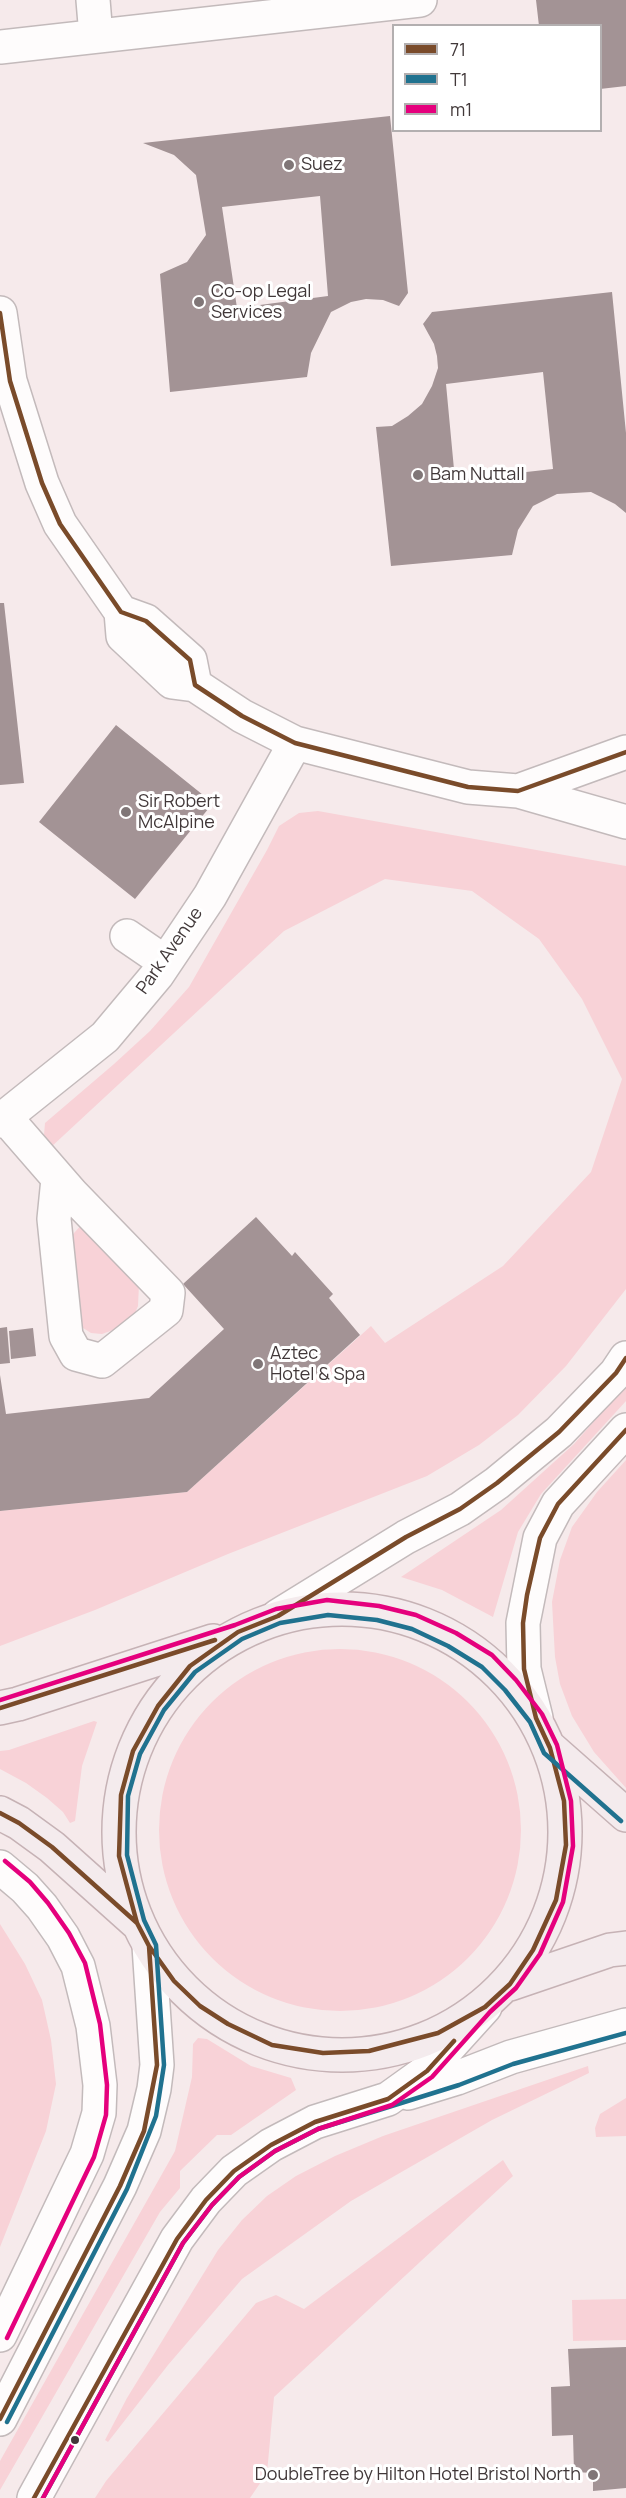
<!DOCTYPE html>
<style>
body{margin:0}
#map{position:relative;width:626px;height:2498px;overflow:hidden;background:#f6eaeb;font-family:Manrope,sans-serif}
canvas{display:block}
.legend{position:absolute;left:392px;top:24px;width:210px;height:108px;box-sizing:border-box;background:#fff;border:2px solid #b3afb0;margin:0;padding:8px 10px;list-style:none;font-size:18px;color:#413839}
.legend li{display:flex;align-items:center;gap:12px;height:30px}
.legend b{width:30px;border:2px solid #b3afb0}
</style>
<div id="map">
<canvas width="626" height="2498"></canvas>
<ul class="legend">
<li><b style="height:8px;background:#7a4b2a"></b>71</li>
<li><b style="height:8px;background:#20728f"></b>T1</li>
<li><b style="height:8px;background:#e5007d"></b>m1</li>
</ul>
</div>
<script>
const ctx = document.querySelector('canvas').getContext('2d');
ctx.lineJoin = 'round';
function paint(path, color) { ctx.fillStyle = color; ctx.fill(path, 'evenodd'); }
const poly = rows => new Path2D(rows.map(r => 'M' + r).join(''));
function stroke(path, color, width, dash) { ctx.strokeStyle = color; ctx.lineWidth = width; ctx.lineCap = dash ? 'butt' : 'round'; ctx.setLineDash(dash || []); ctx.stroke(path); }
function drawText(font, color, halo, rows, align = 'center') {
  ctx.font = font + ' Manrope,sans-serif'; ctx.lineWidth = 6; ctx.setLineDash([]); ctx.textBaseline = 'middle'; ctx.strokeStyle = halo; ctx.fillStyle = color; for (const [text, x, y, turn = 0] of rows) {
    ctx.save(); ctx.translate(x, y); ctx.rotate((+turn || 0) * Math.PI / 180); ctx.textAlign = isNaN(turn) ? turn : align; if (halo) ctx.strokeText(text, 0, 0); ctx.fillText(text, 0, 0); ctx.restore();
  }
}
paint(poly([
 [318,811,626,866,626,1289,566,1366,518,1415,479,1445,427,1476,228,1554,95,1610,0,1646,0,1511,187,1492,371,1326,385,1343,503,1266,591,1172,622,1079,582,999,539,939,472,891,385,879,284,931,50,1148,44,1135,45,1123,114,1064,150,1031,189,987,267,850,279,826,299,813],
 [84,1222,139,1284,138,1306,135,1313,113,1330,102,1334,91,1333,80,1326,65,1243],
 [626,1385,626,1401,541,1494,518,1532,493,1617,442,1590,401,1577,501,1510,574,1444],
 [626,1460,626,1788,594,1752,572,1716,560,1684,555,1657,552,1602,560,1560,572,1527,597,1492],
 '159 1830a181 181 0 1 1 362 0a181 181 0 1 1-362 0Z',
 [94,1721,97,1722,82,1766,75,1821,70,1823,63,1812,47,1798,26,1783,0,1769,0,1751,9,1750],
 [0,1924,25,1964,42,2000,51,2040,56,2084,46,2131,0,2247],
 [198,2038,207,2039,251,2066,291,2078,296,2090,231,2135,217,2135,180,2171,180,2188,160,2212,0,2490,0,2461,175,2151,192,2077,193,2044],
 [588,2066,589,2073,492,2120,351,2201,242,2279,168,2365,108,2442,105,2440,127,2398,218,2250,242,2220,267,2196,296,2176,335,2156,383,2136],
 [626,2098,626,2136,596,2137,595,2128,600,2114],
 [503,2160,513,2176,274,2397,267,2473,250,2498,95,2498,106,2481,256,2303,276,2295,304,2309],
 [626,2299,626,2340,573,2341,572,2300]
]), '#f8d2d7');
paint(poly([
 [536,0,626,0,626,86,600,89,600,26,539,26],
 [390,116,408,293,399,306,383,300,366,299,351,302,331,312,311,353,307,377,170,392,160,274,187,262,206,235,196,175,174,155,143,143],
 [320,196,328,296,237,308,222,207],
 [612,292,626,433,626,513,615,504,591,492,557,494,533,506,518,530,512,555,391,566,376,427,392,426,408,416,422,404,432,386,438,368,437,356,434,344,423,324,432,312],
 [543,372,553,469,455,480,446,384],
 [0,603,4,603,24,783,0,785],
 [116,725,213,803,135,899,39,822],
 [256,1217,292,1256,295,1252,333,1294,329,1298,360,1335,187,1492,0,1511,0,1375,6,1414,149,1398,224,1329,183,1284],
 [7,1327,10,1363,0,1364,0,1328],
 [33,1328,36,1356,11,1359,9,1331],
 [626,2347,626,2488,593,2491,593,2473,574,2472,573,2435,552,2436,551,2387,570,2386,568,2349]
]), '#a39395');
const minor = poly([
 [93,0,96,36],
 [0,47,420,0],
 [0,313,10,381,42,483,60,524,121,612,123,636,172,682,195,685,242,716,295,743,468,787,518,791,626,822],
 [121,612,146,621,190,660,195,685],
 [518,791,626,752],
 [127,936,165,962],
 [6,1118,72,1194,168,1293,166,1310,102,1361,76,1354,66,1336,54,1219,58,1179],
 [0,1121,105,1037,157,975,210,896,295,743],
 [278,1616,406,1537,460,1509,497,1483,559,1432,616,1373,626,1358],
 [536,1718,524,1669,523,1623,540,1538,558,1504,626,1430],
 [0,1867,25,1888,42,1907,63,1937,78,1966,93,2026,100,2085,99,2113,87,2154,0,2335],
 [408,2093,457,2078,511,2057,626,2025],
 [0,2419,120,2186,144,2131,154,2089,157,2065,149,1946],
 [34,2498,177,2239,206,2200,234,2171,271,2145,315,2122,388,2099,427,2071,485,2007]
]);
const major = poly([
 '119 1832a223 223 0 1 1 446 0a223 223 0 1 1-446 0Z',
 [0,1708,18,1704,213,1641],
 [550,1748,626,1815],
 [0,1813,19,1823,52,1847,137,1923],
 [510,1984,610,1950,626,1948]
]);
stroke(minor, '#c3babb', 36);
stroke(major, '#c6b2b5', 36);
stroke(minor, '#fefcfc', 33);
stroke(major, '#f4ebed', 33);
stroke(poly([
 [0,313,10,381,42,483,60,524,121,612,146,621,190,660,195,685,242,716,295,743,468,787,518,791,626,752],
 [626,1358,616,1373,559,1432,497,1483,460,1509,406,1537,278,1616,238,1632,190,1666,158,1706,133,1751,121,1795,119,1856,137,1923,149,1946,174,1981,200,2006,228,2024,272,2045,323,2053,369,2051,438,2033,485,2007,510,1984,533,1950,556,1900,566,1845,564,1801,550,1748,536,1718,524,1669,523,1623,527,1595,540,1538,558,1504,626,1430],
 [0,1708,215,1640],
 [0,1813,19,1823,52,1847,137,1923],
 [0,2419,120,2186,144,2131,157,2065,149,1946],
 [34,2498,177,2239,206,2200,234,2171,271,2145,315,2122,388,2099,427,2071,454,2041]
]), '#7a4b2a', 4.5);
stroke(poly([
 [7,2422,127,2189,156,2116,164,2065,156,1945,144,1920,127,1855,128,1796,140,1754,164,1710,195,1672,242,1639,280,1623,328,1615,377,1620,412,1629,448,1646,482,1667,505,1690,530,1722,544,1753,621,1821],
 [43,2498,183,2243,212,2205,239,2177,275,2151,318,2129,459,2085,513,2064,626,2033]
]), '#20728f', 4.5);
stroke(poly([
 [0,1700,235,1625,276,1609,327,1600,379,1606,416,1615,456,1633,492,1655,516,1680,542,1714,557,1745,571,1801,573,1846,563,1902,540,1954,516,1988,490,2012,432,2077,392,2105,318,2129,275,2151,239,2177,212,2205,183,2243,43,2498],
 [5,1861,30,1882,48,1903,69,1933,85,1963,100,2024,107,2085,106,2115,94,2157,7,2338]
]), '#e5007d', 4.5);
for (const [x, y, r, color] of [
 [289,165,6,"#807677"],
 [199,302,6,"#807677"],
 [418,475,6,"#807677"],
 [126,812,6,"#807677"],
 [258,1364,6,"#807677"],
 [75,2440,5,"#413839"],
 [593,2475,6,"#807677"]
]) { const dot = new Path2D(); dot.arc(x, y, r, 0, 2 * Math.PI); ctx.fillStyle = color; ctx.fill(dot); stroke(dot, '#fff', 2); }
drawText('18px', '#413839', '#fff', [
 ["Suez",301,165],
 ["Co-op Legal",211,292],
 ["Services",211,313],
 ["Bam Nuttall",430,475],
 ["Sir Robert",138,802],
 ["McAlpine",138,823],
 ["Aztec",270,1354],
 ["Hotel & Spa",270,1375],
 ["DoubleTree by Hilton Hotel Bristol North",581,2475,"right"]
], 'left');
drawText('18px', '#413839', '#fff', [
 ["Park Avenue",170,951,-55]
]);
</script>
